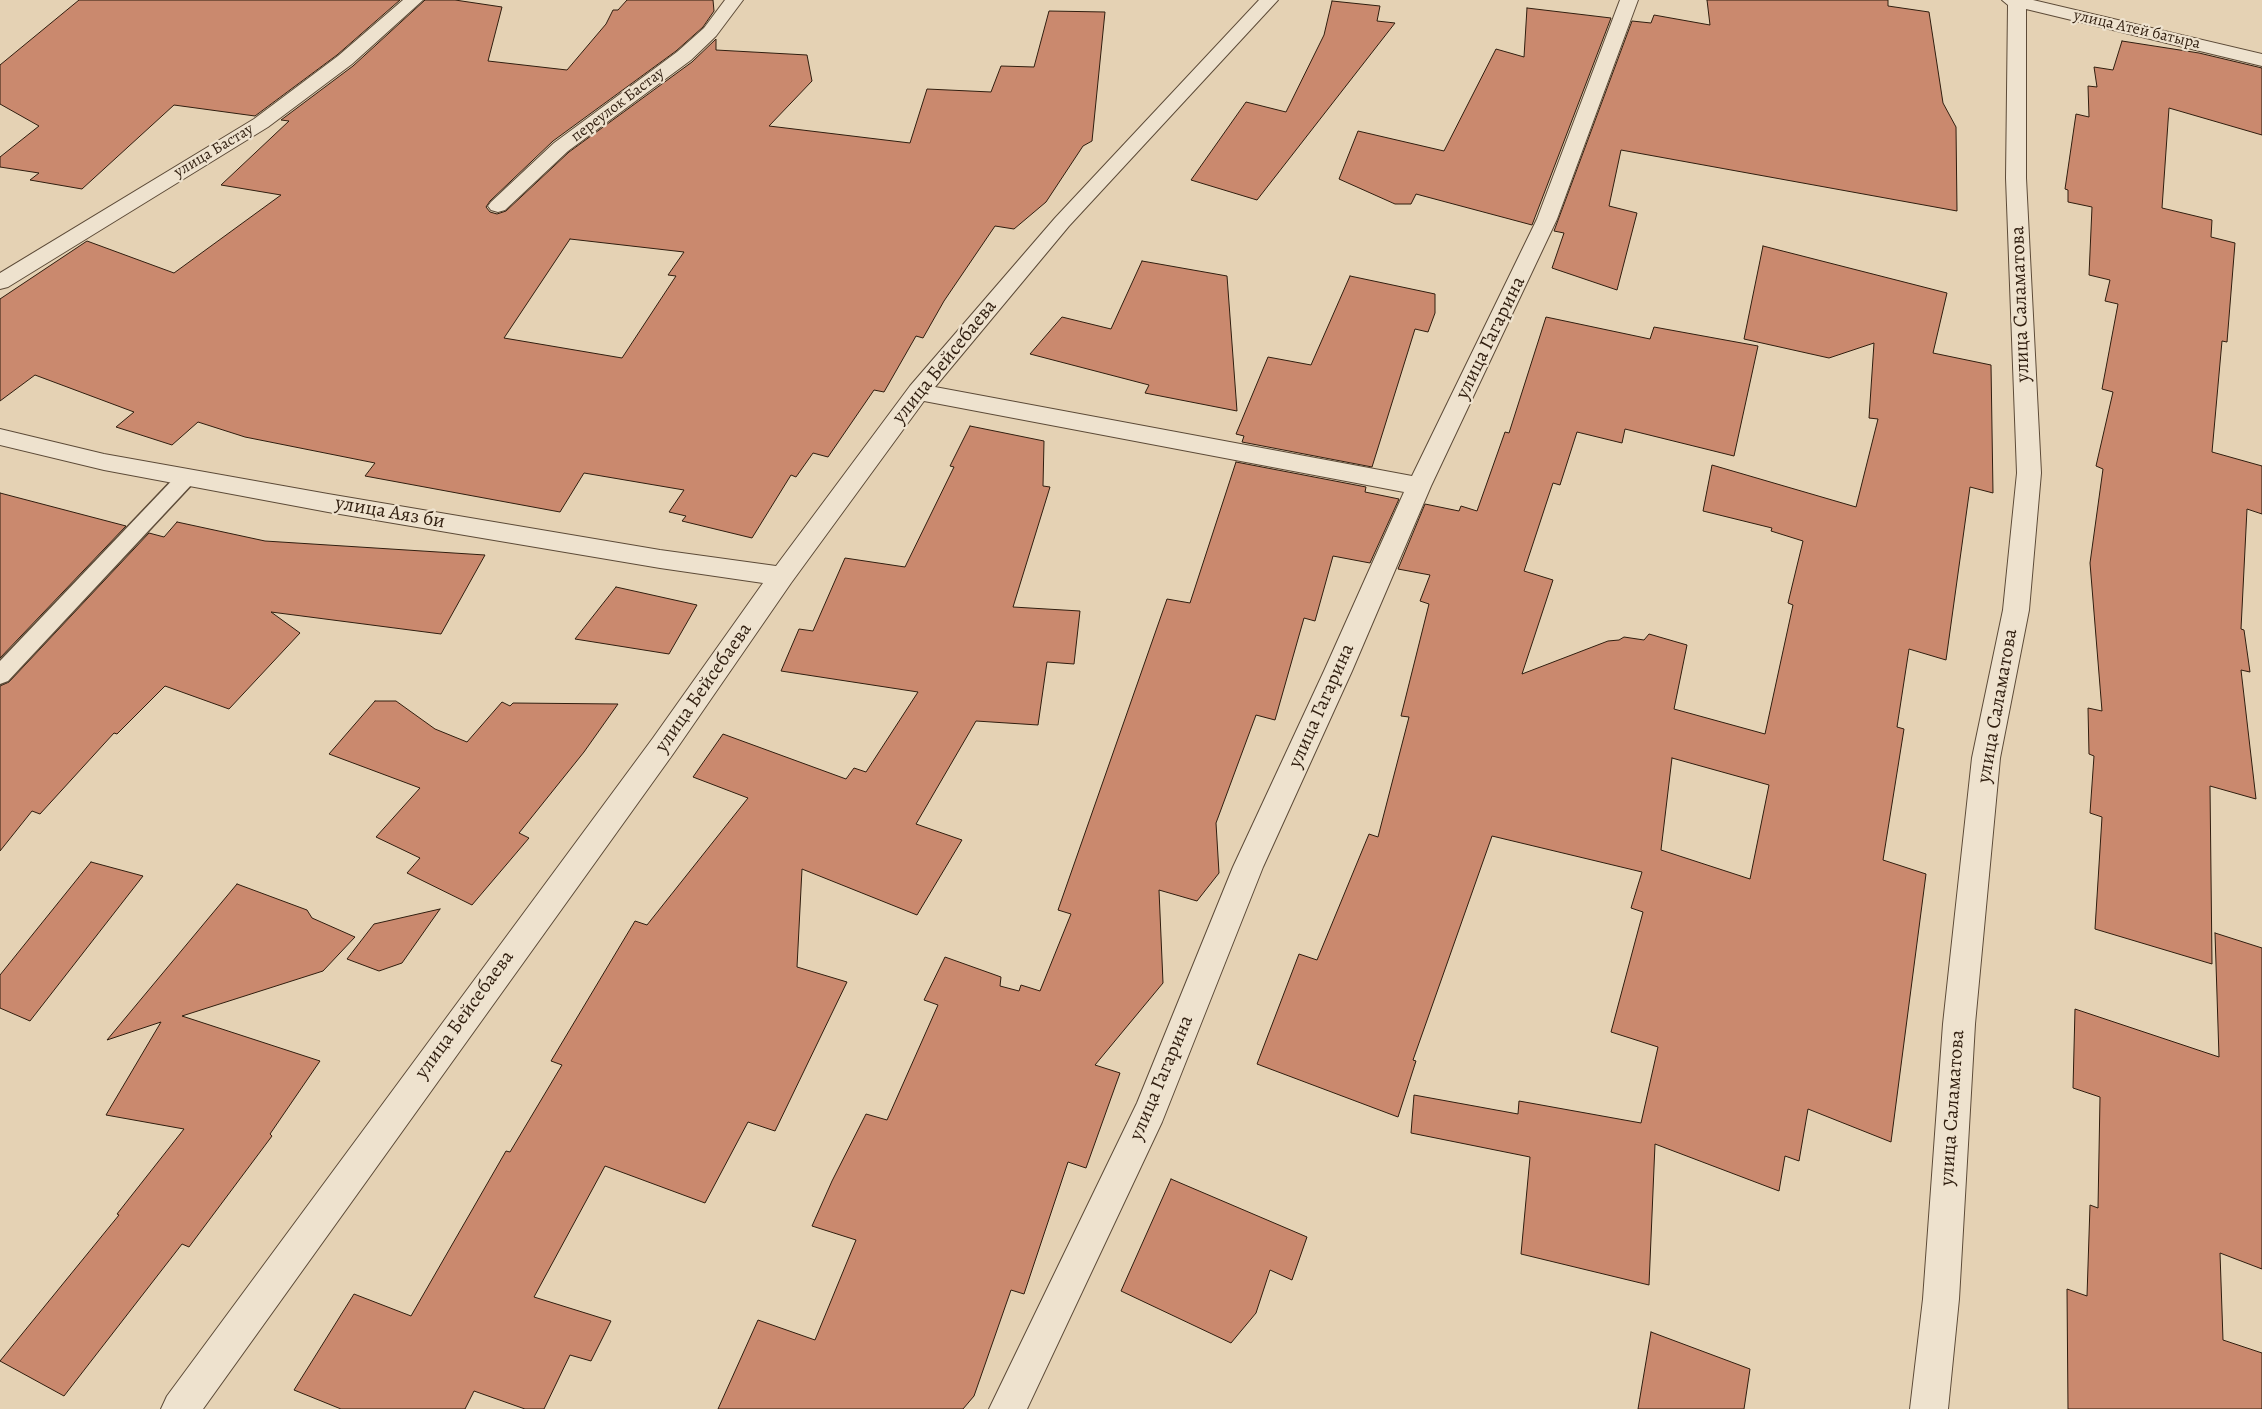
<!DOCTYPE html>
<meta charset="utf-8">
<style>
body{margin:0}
canvas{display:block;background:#e5d2b4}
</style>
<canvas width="2262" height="1409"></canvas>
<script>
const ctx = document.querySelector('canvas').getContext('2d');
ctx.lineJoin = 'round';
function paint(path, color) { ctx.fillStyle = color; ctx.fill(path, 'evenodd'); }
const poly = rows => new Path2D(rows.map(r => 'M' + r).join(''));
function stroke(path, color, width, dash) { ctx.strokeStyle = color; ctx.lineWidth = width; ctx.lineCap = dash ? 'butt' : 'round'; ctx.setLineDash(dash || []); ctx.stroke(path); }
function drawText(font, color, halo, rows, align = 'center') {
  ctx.font = font + ' Alegreya,serif'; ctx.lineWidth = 4.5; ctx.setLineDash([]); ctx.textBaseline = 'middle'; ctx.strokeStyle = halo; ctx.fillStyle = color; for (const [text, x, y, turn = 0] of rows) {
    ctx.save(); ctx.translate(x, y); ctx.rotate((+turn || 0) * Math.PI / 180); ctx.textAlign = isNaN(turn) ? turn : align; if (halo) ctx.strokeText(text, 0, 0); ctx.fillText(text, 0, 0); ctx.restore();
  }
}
const building = poly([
 [79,0,400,0,337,55,255,116,174,105,82,189,30,180,39,173,0,167,0,157,39,126,0,104,0,65,79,0],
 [425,0,455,0,502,7,488,61,567,70,606,24,613,10,618,10,627,0,713,0,714,11,703,27,676,51,553,141,490,201,486,207,490,212,497,214,506,211,569,152,692,62,716,39,716,50,807,55,812,81,769,126,910,143,927,89,991,92,1001,66,1034,67,1049,11,1105,12,1092,141,1083,146,1046,202,1014,229,995,226,944,301,923,338,916,336,884,392,874,390,828,457,813,453,796,477,791,475,752,538,682,521,686,516,669,512,684,490,584,473,560,512,365,476,375,463,245,437,198,422,172,445,116,427,134,412,35,375,0,401,0,299,87,241,174,273,281,195,221,185,289,121,281,120,353,66,425,0],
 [570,239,684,252,668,275,676,276,622,358,504,338,570,239],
 [1707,0,1888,0,1888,6,1929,12,1943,103,1956,127,1957,211,1621,150,1609,206,1637,213,1617,290,1552,268,1564,233,1554,231,1632,21,1651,23,1654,15,1710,25,1707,0],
 [1332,1,1380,6,1377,21,1395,23,1257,200,1191,180,1246,102,1286,112,1324,35,1332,1],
 [1527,8,1611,18,1532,225,1416,194,1411,204,1395,204,1339,179,1358,131,1444,151,1496,49,1524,57,1527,8],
 [2122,41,2199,53,2262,68,2262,135,2169,108,2162,208,2212,220,2211,237,2235,243,2227,342,2222,341,2212,452,2262,466,2262,514,2247,509,2241,629,2244,630,2250,672,2241,670,2256,799,2210,786,2212,964,2095,929,2102,817,2090,813,2094,756,2089,754,2088,708,2102,711,2090,563,2103,469,2096,466,2113,392,2102,389,2118,304,2105,301,2110,280,2089,275,2092,207,2068,202,2068,190,2065,189,2076,114,2089,117,2088,86,2097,87,2094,67,2113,70,2122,41],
 [1763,246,1947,293,1933,353,1991,365,1993,493,1970,487,1946,660,1909,649,1897,727,1904,729,1883,860,1926,874,1891,1142,1808,1109,1799,1161,1785,1156,1779,1191,1655,1144,1649,1285,1521,1254,1530,1157,1411,1133,1414,1095,1518,1114,1519,1101,1641,1123,1658,1047,1611,1032,1643,912,1631,908,1642,872,1492,836,1413,1060,1416,1061,1398,1117,1257,1064,1299,954,1317,960,1369,834,1378,837,1409,717,1401,716,1429,604,1420,601,1430,575,1398,569,1425,504,1459,511,1461,506,1477,511,1505,432,1509,433,1546,317,1650,339,1654,327,1758,346,1734,456,1625,429,1622,443,1577,432,1560,485,1553,483,1524,571,1553,580,1522,674,1608,641,1619,640,1624,637,1644,640,1649,634,1687,645,1674,709,1765,734,1793,605,1788,603,1803,541,1771,531,1772,528,1703,511,1712,465,1856,507,1878,419,1869,418,1874,343,1829,358,1744,339,1763,246],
 [1672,758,1769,785,1750,879,1661,850,1672,758],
 [1142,261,1227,276,1237,411,1145,393,1149,385,1030,354,1062,317,1111,329,1142,261],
 [1350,276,1435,294,1435,313,1428,332,1415,329,1372,467,1242,442,1244,436,1236,434,1268,357,1311,365,1350,276],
 [970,426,1044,441,1043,486,1050,487,1013,607,1080,611,1074,664,1047,662,1038,725,976,721,916,824,962,840,917,915,802,869,797,967,847,982,775,1131,748,1122,705,1203,605,1166,534,1297,611,1321,591,1361,570,1355,544,1409,525,1409,474,1391,465,1409,341,1409,294,1390,354,1294,411,1316,506,1151,510,1152,562,1065,551,1061,635,921,647,925,748,798,693,777,723,734,846,779,854,768,866,772,918,692,781,671,799,629,813,631,845,558,905,567,954,467,950,466,970,426],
 [1236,462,1366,487,1365,492,1399,499,1370,563,1333,556,1315,621,1304,618,1275,720,1256,715,1216,823,1219,873,1197,901,1159,890,1163,983,1095,1065,1120,1073,1086,1168,1068,1162,1024,1294,1011,1290,974,1396,963,1409,718,1409,758,1320,815,1340,856,1240,812,1226,832,1181,866,1114,887,1120,938,1005,924,1000,945,957,1001,977,1000,986,1019,991,1021,985,1040,991,1071,914,1058,910,1167,599,1190,603,1236,462],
 [0,493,126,526,0,658,0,493],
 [177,522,265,541,485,555,441,634,271,612,300,633,229,709,165,686,117,734,114,733,40,814,32,811,0,851,0,686,9,682,149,533,164,537,177,522],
 [616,587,697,605,669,654,575,639,616,587],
 [375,701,396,701,435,729,467,742,502,702,510,706,513,703,618,704,584,752,519,833,529,838,472,905,407,873,420,858,376,837,420,788,329,754,375,701],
 [91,862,143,876,30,1021,0,1008,0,975,91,862],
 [237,884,307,910,312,918,355,937,323,971,182,1016,320,1061,270,1134,272,1136,189,1247,182,1244,64,1396,0,1361,119,1215,117,1214,184,1129,106,1115,161,1022,107,1040,237,884],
 [440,909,402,963,379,971,347,959,374,924,440,909],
 [2215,933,2262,948,2262,1269,2220,1253,2223,1340,2262,1353,2262,1409,2068,1409,2067,1289,2087,1296,2090,1205,2098,1208,2100,1097,2073,1088,2075,1009,2219,1057,2215,933],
 [1171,1179,1307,1237,1292,1280,1270,1270,1256,1313,1231,1343,1121,1291,1171,1179],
 [1651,1332,1750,1369,1744,1409,1638,1409,1651,1332]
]);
paint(building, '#ca896e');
stroke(building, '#301e0f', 1);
const lane = poly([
 [187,470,194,472,197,477,194,482,8,681,0,684,0,661,180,472,187,470]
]);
const street = poly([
 [403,0,423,0,352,64,268,127,8,287,0,289,0,273,254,119,338,56,403,0],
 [725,0,743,0,716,36,691,60,568,151,505,210,498,212,491,210,488,206,491,202,554,143,677,52,704,28,725,0],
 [1259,0,1278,0,1069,226,935,387,1412,476,1537,219,1620,0,1638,0,1557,219,1431,486,1352,671,1263,867,1162,1122,1027,1409,989,1409,1137,1103,1233,867,1324,671,1404,492,924,401,791,583,673,754,203,1409,161,1409,167,1396,653,738,763,583,660,568,328,512,104,470,0,445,0,429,104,454,328,494,660,550,776,566,910,386,1055,218,1259,0],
 [2002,0,2033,0,2262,54,2262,66,2026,9,2026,178,2041,473,2029,610,2000,758,1975,1024,1959,1299,1948,1409,1910,1409,1923,1299,1943,1024,1972,758,2003,610,2017,473,2006,178,2008,5,2002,0]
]);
stroke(lane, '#5d4b38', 3);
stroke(street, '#5d4b38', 2);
paint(lane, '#eee2ce');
paint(street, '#eee2ce');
drawText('16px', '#301e0f', '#eee2ce', [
 ["улица Атей батыра",2137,30,13],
 ["переулок Бастау",618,105,-37],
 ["улица Бастау",214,151,-31]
]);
drawText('20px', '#301e0f', '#eee2ce', [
 ["улица Саламатова",2021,304,-92],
 ["улица Гагарина",1491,338,-64],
 ["улица Бейсебаева",945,362,-51],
 ["улица Аяз би",390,513,10],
 ["улица Бейсебаева",704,688,-55],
 ["улица Гагарина",1322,706,-66],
 ["улица Саламатова",1998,706,-80],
 ["улица Бейсебаева",465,1015,-54],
 ["улица Гагарина",1162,1078,-67],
 ["улица Саламатова",1953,1108,-86]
]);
</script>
